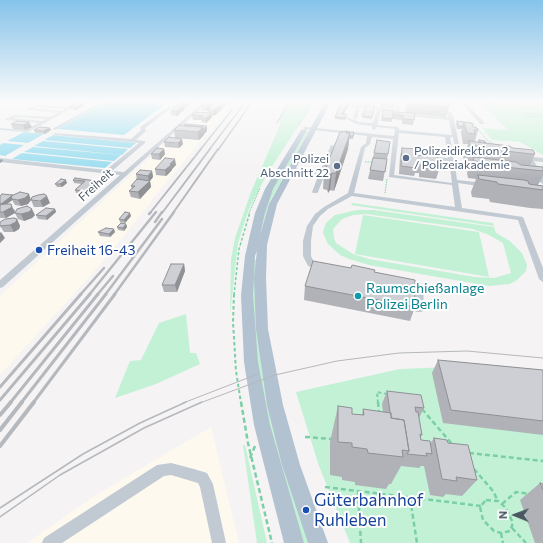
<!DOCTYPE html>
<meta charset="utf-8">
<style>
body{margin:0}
#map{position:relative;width:543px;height:543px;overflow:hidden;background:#f5f3f3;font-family:Commissioner,sans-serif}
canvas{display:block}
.north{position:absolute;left:495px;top:495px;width:40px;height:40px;-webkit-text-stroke:3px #fff;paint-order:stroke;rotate:271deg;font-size:11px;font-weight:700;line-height:16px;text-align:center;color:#4a5661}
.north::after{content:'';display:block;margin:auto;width:14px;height:18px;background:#4a5661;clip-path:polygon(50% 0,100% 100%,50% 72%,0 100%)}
</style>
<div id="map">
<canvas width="543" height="543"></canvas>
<div class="north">N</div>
</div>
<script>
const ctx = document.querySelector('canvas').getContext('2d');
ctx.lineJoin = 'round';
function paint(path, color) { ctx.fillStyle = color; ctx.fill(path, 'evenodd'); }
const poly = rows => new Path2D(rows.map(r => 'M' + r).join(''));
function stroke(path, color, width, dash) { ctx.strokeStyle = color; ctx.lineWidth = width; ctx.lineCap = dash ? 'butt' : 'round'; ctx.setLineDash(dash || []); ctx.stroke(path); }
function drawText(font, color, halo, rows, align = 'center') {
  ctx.font = font + ' Commissioner,sans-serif'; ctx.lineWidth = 4; ctx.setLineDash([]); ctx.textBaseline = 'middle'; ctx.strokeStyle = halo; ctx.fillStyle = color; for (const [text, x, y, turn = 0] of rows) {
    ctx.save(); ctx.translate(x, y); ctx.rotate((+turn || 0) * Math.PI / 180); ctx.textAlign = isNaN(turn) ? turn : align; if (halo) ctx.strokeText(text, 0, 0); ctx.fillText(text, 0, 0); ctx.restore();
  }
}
paint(poly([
 [210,102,234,102,153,198,151,200,152,201,100,265,0,375,0,296],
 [211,427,239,543,27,543,96,495]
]), '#fdf9ef');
paint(poly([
 [291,102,314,102,267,174,249,209,238,243,230,315,231,259,235,238,251,192,280,125,281,115],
 [479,102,543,102,543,155,520,142,492,140,482,128,508,130],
 [306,131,309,131,270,201,261,230,257,253,254,253,258,231,270,194],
 [352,203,493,223,494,226,351,205],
 [357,210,374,210,494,227,496,233,510,241,522,253,527,265,526,271,517,280,510,284,489,286,369,265,349,259,340,255,328,244,323,233,324,228,326,223,335,215],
 [366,214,473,229,489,235,503,243,511,273,494,278,475,277,369,259,353,254,336,243,334,238,333,229,342,219,353,215],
 [363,215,479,232,489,277,355,254],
 [253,259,257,260,255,273,309,543,301,543,278,463,257,365,252,307],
 [186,314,190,353,196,353,200,364,156,384,115,398,130,361,141,360,159,323],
 [476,366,543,372,543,543,350,543,319,466,296,392,400,369],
 [243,445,245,445,267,543,257,543]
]), '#c3f1d5');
paint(poly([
 [106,102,168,102,124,135,58,129],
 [24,132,44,134,28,143,7,141],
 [53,135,136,143,130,148,44,140],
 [43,141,128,149,122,155,34,146],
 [3,143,24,145,5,156,0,155,0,145],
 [33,147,121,155,114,161,24,152],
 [22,153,112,162,105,168,12,159]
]), '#90daee');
stroke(poly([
 [517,107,543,108],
 [523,113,543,115],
 [525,116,543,117],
 [470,123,473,123,487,140,495,145],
 [299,125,314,102],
 [365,162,373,162],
 [385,193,387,179],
 [249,213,260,188]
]), '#7ad0a6', 1, [1.5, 1]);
stroke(poly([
 [234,295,239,249,250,212]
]), '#7ad0a6', 1.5, [3, 2]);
stroke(poly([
 [234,294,233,322,236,371,241,403],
 [378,403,377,392,387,394]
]), '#7ad0a6', 2, [3.5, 2.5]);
stroke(poly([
 [241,402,248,443,272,543],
 [378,402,379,412],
 [422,409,452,444],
 [305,437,332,439],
 [469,453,543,461],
 [250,458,255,446],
 [474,469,493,491,498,501],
 [325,487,481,506],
 [358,491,361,543],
 [410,498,417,543],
 [486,500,498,501,506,508,513,523,510,531,501,533,494,531,483,520,480,507,486,500],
 [502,504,516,492,529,494],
 [512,528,526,543],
 [501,533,503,543]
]), '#7ad0a6', 2.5, [5, 3]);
paint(poly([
 [101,102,105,102,56,130,52,129,101,102],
 [184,102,188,102,170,109,145,128,146,131,136,140,145,141,145,143,112,171,124,172,204,102,208,102,3,287,0,288,0,280,120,175,0,162,0,158,106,170,139,143,56,135,54,134,54,133,131,139,141,130,140,127,168,107,184,102],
 [359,102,400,103,399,113,449,117,448,114,435,111,437,110,451,112,454,119,460,150,477,151,480,153,477,155,452,152,454,163,481,165,484,167,481,169,455,166,457,180,485,183,488,185,485,187,458,183,462,208,523,217,543,268,543,282,539,279,518,220,352,196,328,209,320,216,313,226,311,241,311,256,314,262,324,265,325,267,321,270,308,266,303,256,303,241,307,226,315,214,324,207,348,193,361,147,366,143,367,136,305,129,303,128,305,127,394,136,395,129,377,127,374,130,372,129,372,126,356,124,345,118,347,117,359,122,373,123,377,109,360,108,357,118,355,119,353,118,356,108,351,107,351,105,396,109,397,105,359,102],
 [381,110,396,111,395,114,397,115,449,120,452,135,399,130,399,128,397,127,377,125,381,110],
 [399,133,445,137,448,158,428,156,425,158,428,160,449,161,452,183,394,175,399,133],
 [372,137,393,139,389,177,452,185,455,207,354,193,365,148,370,144,372,137],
 [450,137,453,137,455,149,452,149,450,137],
 [461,102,465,102,484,122,484,124,480,124,461,102],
 [77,103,80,104,28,132,0,130,0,128,25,130,38,123,7,120,5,119,14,115,50,117,58,113,29,110,28,108,38,105,69,107,77,103],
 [38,107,65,109,62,111,35,108,38,107],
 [15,117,46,119,42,121,13,118,15,117],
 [331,145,335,146,331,159,318,192,317,193,313,193,312,192,319,174,290,172,287,170,290,168,320,171,325,160,298,158,295,156,298,154,326,157,331,145],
 [522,156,543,158,543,162,534,161,543,177,543,184,540,182,528,160,520,159,519,158,522,156],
 [405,280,423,284,424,286,423,310,422,312,416,312,415,310,416,288,402,285,401,283,405,280],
 [171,463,194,469,207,473,213,484,226,543,212,543,200,487,198,483,171,475,164,476,62,543,42,543,44,538,157,465,171,463]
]), '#c1cad2');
paint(poly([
 [325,102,331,102,277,204,267,245,266,278,268,329,283,405,300,465,328,543,308,543,282,465,267,405,256,329,254,278,257,250,255,256,253,295,258,362,270,425,304,543,284,543,254,425,244,362,241,295,245,256,255,213,265,189,301,130,306,129,307,130,273,189,265,213,260,235,269,204,325,102]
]), '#b3c2d1');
stroke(poly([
 [183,403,258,374],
 [200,403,275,375,337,361,399,353,467,351,543,358]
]), '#b5b8bd', 1);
stroke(poly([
 [0,508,83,454,140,423,186,402],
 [0,517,60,475,144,428,202,402]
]), '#b5b8bd', 1.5);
stroke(poly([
 [277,123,289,102],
 [200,150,232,110],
 [209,150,243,105],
 [218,150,252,102]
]), '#b5b8bd', 1.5);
stroke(poly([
 [150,213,201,149],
 [162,213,210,149],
 [173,213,218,149]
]), '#b5b8bd', 2);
stroke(poly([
 [149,214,151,212],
 [155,222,162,212],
 [80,295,104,268],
 [89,295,156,212],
 [97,295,113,276],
 [105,295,162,219],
 [114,295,174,212]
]), '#b5b8bd', 2.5);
stroke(poly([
 [0,387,81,294],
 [0,400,90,294],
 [10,403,98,294],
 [21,403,106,294],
 [33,403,115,294]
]), '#b5b8bd', 3);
stroke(poly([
 [0,415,11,402],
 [0,430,22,402],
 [0,446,34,402]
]), '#b5b8bd', 4);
paint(poly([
 [79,102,88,102,88,103,76,110,69,109,69,107],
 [180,102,192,103,188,106,184,107,185,109,177,116,171,115,171,111,180,104],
 [218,102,228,102,223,107,223,108,214,116,212,115,212,117,206,123,202,122,201,120,193,120,192,115,208,112,208,110,209,109,207,111,202,110,201,106,218,104],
 [352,102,371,102,370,106,375,106,372,119,362,118,366,106,352,104],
 [381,102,395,102,394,108,380,107],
 [406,102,455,102,454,104,443,103,443,104,449,107,446,117,415,114,414,120,413,125,402,124,402,120,392,119,392,122,381,121,383,110,394,112,405,112,406,105,405,105],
 [488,102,496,102,496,105,490,104],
 [349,105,343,114,346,117,345,120,335,119,335,117],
 [17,121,32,127,25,130,13,129,11,124],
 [457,121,464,122,478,130,475,141,473,141,472,142,478,142,479,140,486,143,513,148,535,154,530,166,543,167,543,176,538,185,543,186,543,209,530,208,490,202,489,199,472,197,471,192,476,179,468,178,467,173,471,162,464,161,463,157,468,144,463,144,461,132,462,129,457,129,456,124],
 [184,126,207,126,207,131,199,140,175,138,174,130],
 [50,128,51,130,45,134,35,133,34,130],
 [347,132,354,135,353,139,349,139,348,149,334,191,330,190,328,193,327,190,323,189,325,156,330,157],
 [377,140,388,154,383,181,368,179],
 [164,142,183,144,179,148,165,147],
 [402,148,416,156,424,155,425,152,433,156,439,170,436,179,419,177,419,173,415,173,414,176,399,174,400,156],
 [164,149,165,154,160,160,152,159,151,154],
 [176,165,172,169,172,170,166,176,156,175,155,169],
 [152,171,153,177,150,181,151,187,140,199,131,197,129,191,132,189,131,186,137,180,136,174],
 [73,180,96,181,97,184,85,194,76,193,75,190,82,184,74,183],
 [67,183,62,187,57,187,55,184],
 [13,195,31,200,50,203,43,207,34,207,31,200,28,204,21,206,15,205,12,200,7,204,15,210,15,212,35,215,32,218,24,221,18,219,15,213,6,218,0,218,0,196],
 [55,209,56,212,47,220,38,219,36,215],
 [131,216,125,223,120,222,119,219],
 [17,219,20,226,19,229,14,232,4,232,0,226],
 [126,224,127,227,124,231,118,230,117,227],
 [98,232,115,232,110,237,100,236],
 [184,264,185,271,177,292,164,292,162,285],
 [374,272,415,307,410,321,304,300,305,286],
 [438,360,543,370,543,435,443,423,432,373],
 [387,391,424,408,419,418,422,435,420,438,421,440,430,444,434,438,448,443,477,480,462,496,446,494,443,497,430,495,424,466,421,466,419,468,401,466,391,484,389,484,386,489,355,485,355,482,342,480,342,477,330,475,330,442,338,406,352,414,362,415,363,409,383,412,382,404],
 [540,483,543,484,543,543,535,543,520,500]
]), '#b0b2b7');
paint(poly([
 [86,102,88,102,88,103,76,110,76,107],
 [180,102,191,102,192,103,188,106,184,107,185,109,177,116,176,111,181,107],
 [211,102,215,102,207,111,206,106],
 [222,102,228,102,223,107,223,108,214,116,213,111,222,104],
 [349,102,349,105,342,116,342,114],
 [212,113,212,117,206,123,206,118],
 [29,122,32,127,25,130,23,125],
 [207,126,207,131,204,134,203,129],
 [203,127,204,135,199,140,198,132],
 [50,128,51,130,45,134,43,131],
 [350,133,348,149,334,191,336,173],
 [182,139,183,144,179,148,178,143],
 [164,149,165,154,160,160,159,154],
 [2,159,3,161,0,163,0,160],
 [175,159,176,165,172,169,172,170,166,176,165,170,170,164],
 [152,171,153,177,149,182,148,176],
 [332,173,330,190,328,193,330,175],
 [66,180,67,183,62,187,60,184],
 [96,181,97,184,85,194,84,191],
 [150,181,151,187,140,199,138,192],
 [29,194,31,200,28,204,21,206,18,200],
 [13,195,15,198,3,207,1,204],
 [47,196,50,203,43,207,40,201],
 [11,204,15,213,6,218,3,212],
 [32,209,35,215,32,218,24,221,21,214],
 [55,209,56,212,47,220,46,216],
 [130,213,131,216,125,223,124,220],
 [17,219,20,226,19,229,14,232,10,225],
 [126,224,127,227,124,231,123,228],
 [114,229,115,232,110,237,109,234],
 [1,232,5,238,0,243,0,233],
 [184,264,185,271,177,292,175,285]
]), '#909195');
const building = poly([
 [79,102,86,102,76,107,69,107,79,102],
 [206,102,211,102,206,106,201,106,206,102],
 [341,102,349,102,342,114,347,114,345,118,335,117,341,102],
 [352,102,371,102,370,104,352,102],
 [381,102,395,102,394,106,381,104,381,102],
 [407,102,415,102,448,104,449,107,407,104,407,102],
 [222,103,213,111,208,110,210,108,209,108,213,104,222,103],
 [179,104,184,105,176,111,171,111,179,104],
 [366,105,375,106,372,117,362,116,366,105],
 [383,110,394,111,392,119,382,118,383,110],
 [195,112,212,113,206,118,201,118,203,116,192,115,195,112],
 [394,112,415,113,414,120,403,119,403,115,393,114,394,112],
 [17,121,29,122,23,125,11,124,17,121],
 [457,121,464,122,463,127,458,126,457,121],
 [464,122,472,123,473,127,477,128,478,130,474,130,475,134,467,133,464,122],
 [185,124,207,126,203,129,203,127,184,126,185,124],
 [179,125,203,127,198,132,174,130,179,125],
 [40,127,50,128,43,131,34,130,40,127],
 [347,131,346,133,350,133,336,173,332,173,330,175,328,173,324,172,330,159,325,156,330,157,340,132,347,131],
 [347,132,354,132,353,136,349,136,350,133,347,133,347,132],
 [169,137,182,139,178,143,164,142,169,137],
 [377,140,390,142,388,154,374,153,377,140],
 [479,140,485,141,486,143,479,142,479,140],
 [469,141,509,146,513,148,533,150,535,154,531,154,489,149,485,147,470,145,469,141],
 [157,148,164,149,159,154,151,154,157,148],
 [402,148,417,149,416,156,425,155,425,152,433,153,433,156,437,156,439,170,421,168,421,165,416,164,416,168,401,166,402,148],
 [473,157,516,162,521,165,543,167,543,171,495,166,491,163,474,161,473,157],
 [165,158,175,159,170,164,171,165,165,170,155,169,165,158],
 [373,158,387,159,385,172,370,170,373,158],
 [140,170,152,171,148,176,136,174,140,170],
 [478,175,524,180,528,181,529,184,543,186,543,190,498,184,497,182,479,179,478,175],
 [75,178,96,181,84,191,75,190,85,181,73,180,75,178],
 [61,179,66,180,60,184,55,184,61,179],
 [137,179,150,181,138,192,129,191,135,186,131,186,137,179],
 [20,192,29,194,25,198,18,200,12,199,11,196,20,192],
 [2,194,13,195,1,204,0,204,0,196,2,194],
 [44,194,47,196,40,201,31,200,32,197,38,195,44,194],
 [5,204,11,204,12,207,3,212,0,212,0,205,5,204],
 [27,206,32,209,29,212,21,214,15,213,17,209,27,206],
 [46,208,55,209,46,216,36,215,46,208],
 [125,212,130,213,124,220,119,219,125,212],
 [14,218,17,219,16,222,10,225,0,226,0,222,5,219,14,218],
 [121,223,126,224,123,228,117,227,121,223],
 [106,228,114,229,109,234,98,232,106,228],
 [313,261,351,268,352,265,375,270,374,272,415,280,415,307,305,286,313,261],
 [171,264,184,264,175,285,162,285,171,264],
 [438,360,543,370,543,421,451,410,438,360],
 [387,391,421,395,424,408,415,407,416,412,418,412,422,435,420,434,421,440,430,441,432,454,426,453,427,456,407,454,409,451,404,420,391,418,391,413,390,412,387,391],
 [338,406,352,408,352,414,364,415,363,409,391,413,391,418,404,420,409,451,402,450,403,457,368,453,367,449,352,447,352,443,338,442,338,406],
 [434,438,447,440,448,443,468,445,477,480,456,477,457,481,442,479,434,438],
 [540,483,543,484,543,490,540,483]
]);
paint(building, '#cdcfd5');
stroke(building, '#909195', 1);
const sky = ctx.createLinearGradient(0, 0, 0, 178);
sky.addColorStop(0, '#85c3ea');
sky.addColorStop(0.57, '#fafafa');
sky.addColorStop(1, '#fafafa00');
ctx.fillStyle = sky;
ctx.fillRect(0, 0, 543, 178);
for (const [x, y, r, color] of [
 [406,158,4,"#5c6f8a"],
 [337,166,4,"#5c6f8a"],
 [39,250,4,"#1a4fb4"],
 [358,296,4,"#0f9aa8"],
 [306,510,4,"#1a4fb4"]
]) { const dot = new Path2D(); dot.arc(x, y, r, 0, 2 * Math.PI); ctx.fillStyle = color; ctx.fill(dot); stroke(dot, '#fff', 1.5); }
drawText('12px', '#4e5e75', '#fff', [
 ["Polizeidirektion 2",414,151],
 ["/ Polizeiakademie",414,165],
 ["Polizei",329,159,"right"],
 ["Abschnitt 22",329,173,"right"]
], 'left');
drawText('12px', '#4a5661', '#fff', [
 ["Freiheit",96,185,-42]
]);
drawText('14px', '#164399', '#fff', [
 ["Freiheit 16-43",47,250]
], 'left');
drawText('14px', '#0d838f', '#fff', [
 ["Raumschießanlage",366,288],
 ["Polizei Berlin",366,304]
], 'left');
drawText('17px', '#164399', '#fff', [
 ["Güterbahnhof",314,500],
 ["Ruhleben",314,520]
], 'left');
</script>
